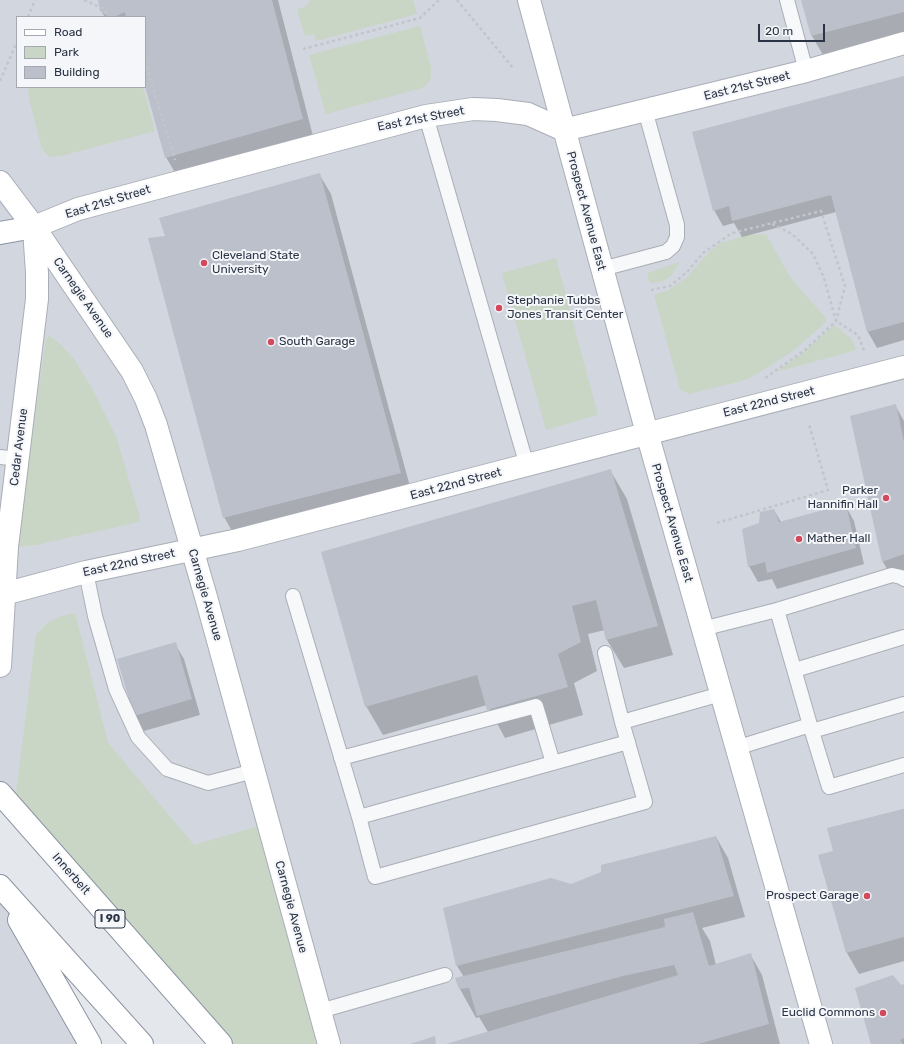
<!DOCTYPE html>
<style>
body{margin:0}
#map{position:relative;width:904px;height:1044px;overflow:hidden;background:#e4e7ec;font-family:Rubik,sans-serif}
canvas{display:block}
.legend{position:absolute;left:16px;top:16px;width:130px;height:72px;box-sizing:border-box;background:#f4f6f9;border:1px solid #a4a8b1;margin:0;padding:5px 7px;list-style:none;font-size:12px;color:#2b3445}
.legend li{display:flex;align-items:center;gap:8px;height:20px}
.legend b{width:20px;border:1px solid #a4a8b1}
.scale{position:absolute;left:758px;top:24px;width:67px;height:18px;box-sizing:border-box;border:2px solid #2b3445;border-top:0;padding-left:5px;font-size:12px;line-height:14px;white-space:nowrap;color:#2b3445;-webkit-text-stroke:3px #f4f6f9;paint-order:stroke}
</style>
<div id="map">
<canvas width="904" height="1044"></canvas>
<ul class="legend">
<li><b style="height:5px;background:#fff"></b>Road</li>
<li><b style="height:11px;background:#c9d6c5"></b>Park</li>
<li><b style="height:11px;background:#bbc0ca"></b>Building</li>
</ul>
<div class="scale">20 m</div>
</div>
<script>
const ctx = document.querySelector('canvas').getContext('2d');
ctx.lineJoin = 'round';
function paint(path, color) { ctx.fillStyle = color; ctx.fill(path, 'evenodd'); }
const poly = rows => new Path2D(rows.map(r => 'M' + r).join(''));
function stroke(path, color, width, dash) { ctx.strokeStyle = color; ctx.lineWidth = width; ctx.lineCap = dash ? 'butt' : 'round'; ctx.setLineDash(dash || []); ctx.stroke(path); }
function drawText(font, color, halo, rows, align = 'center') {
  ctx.font = font + ' Rubik,sans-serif'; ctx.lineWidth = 4; ctx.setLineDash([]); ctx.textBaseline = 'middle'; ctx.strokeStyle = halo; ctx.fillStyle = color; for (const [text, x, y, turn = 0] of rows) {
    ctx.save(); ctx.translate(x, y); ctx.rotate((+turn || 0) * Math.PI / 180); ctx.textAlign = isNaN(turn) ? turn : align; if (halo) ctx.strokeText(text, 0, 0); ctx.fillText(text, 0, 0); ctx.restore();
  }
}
paint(poly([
 [0,0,904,0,904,1044,221,1044,0,793],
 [17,17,145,17,145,87,17,87],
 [0,888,90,1044,0,1044]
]), '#d2d6de');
paint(poly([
 [310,0,413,0,417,14,316,41,314,34,305,36,297,9,306,7],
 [420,26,431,67,431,77,427,84,422,88,326,114,309,55],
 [28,87,143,87,155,131,61,156,51,157,45,153,42,148,29,100],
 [766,234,789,275,802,291,826,318,826,322,793,351,757,374,742,381,689,394,680,389,654,295,668,290,686,278,710,251,721,243,747,235],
 [556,258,598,415,546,430,502,273],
 [680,262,672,275,661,282,650,283,647,273],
 [834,325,852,339,856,350,780,371,779,370,804,352],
 [49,336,58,342,74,359,94,392,117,439,140,518,139,522,36,545,16,547,46,339],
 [75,613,108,743,194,845,268,823,329,1044,221,1044,14,809,36,635,47,623,61,616]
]), '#c9d6c5');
paint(poly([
 [100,0,278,0,314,140,178,178,166,157,145,82,145,17,105,17,101,11],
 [803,0,904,0,904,45,829,65,812,36],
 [904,78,904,340,877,348,868,332,836,212,742,237,734,223,723,226,714,210],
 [319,174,331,194,412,494,236,538,224,517,166,237],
 [895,405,904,421,904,579,895,582,883,562],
 [610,470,627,499,673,655,624,668,607,640,605,630,588,634,597,671,574,683,583,715,505,738,487,705,383,735,366,706],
 [845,505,854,521,864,564,777,589,772,579,758,582,749,566,760,524,774,510,781,522],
 [175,644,184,659,200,715,144,731,135,715],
 [904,809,904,961,859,974,847,953,819,856,835,852,828,829],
 [716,837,728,858,745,917,702,928,710,941,716,965,750,954,762,975,780,1044,449,1044,488,1032,479,1017,476,1018,460,989,456,979,464,977,457,966,571,885],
 [904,985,904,1044,872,1044,901,986]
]), '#0003');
paint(poly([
 [98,0,272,0,303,119,165,158,145,86,145,17,126,17,125,12,116,16,107,16,100,11],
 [801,0,904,0,904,12,811,36],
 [904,76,904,322,867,332,831,195,732,221,729,206,713,211,692,132],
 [320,173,401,473,223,518,148,238,165,236,159,218],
 [896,404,904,442,904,554,882,562,850,416],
 [611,469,658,626,606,640,596,600,572,606,581,642,558,654,568,687,487,710,477,675,365,707,321,552],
 [846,504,856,548,767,573,765,562,748,567,742,529,759,523,760,512,774,509,779,522],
 [176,642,192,699,134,716,117,659],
 [904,809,904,937,846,953,818,855,833,851,827,828],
 [716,836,734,896,456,966,443,908,551,878,571,884,601,872,601,865],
 [693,912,709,966,751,953,769,1024,698,1044,446,1044,678,975,674,965,623,976,477,1016,469,988,459,989,455,978,665,927,664,919],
 [893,975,901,985,904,984,904,1038,900,1040,903,1044,871,1044,855,988],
 [435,1036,436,1044,410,1044]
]), '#bbc0ca');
const lane = poly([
 [787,0,806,71],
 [426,116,527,466],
 [602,269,666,252,673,246,677,237,677,225,645,110],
 [0,457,18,459],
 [86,572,95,616,116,689,138,737,167,769,208,783,254,771],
 [293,596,359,817],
 [777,610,892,575,901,577,904,579],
 [702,629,777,610,810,725,736,748],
 [605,653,622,722],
 [795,670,904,637],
 [810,725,829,787,904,765],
 [812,731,904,704],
 [628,742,359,817,375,877,645,802,622,722,721,694],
 [341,758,536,706,553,763],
 [320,1011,445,975]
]);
const secondary = poly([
 [529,0,647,433,821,1044],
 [34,227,78,209,426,116,473,109,497,110,528,114,564,130,806,71,904,43],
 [34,227,132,371,146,399,156,425,206,597,329,1044],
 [0,595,86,572,238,540,904,367],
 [0,666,7,547,37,299,37,273,34,229]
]);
const primary = poly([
 [0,182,34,227]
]);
const highway = poly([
 [0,233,34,227],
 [0,793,221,1044],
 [0,886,142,1044],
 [19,920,90,1044]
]);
stroke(lane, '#a9aeb7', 16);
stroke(secondary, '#a9aeb7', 24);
stroke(primary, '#a3abb8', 24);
stroke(highway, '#8b94a3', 24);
stroke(poly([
 [84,0,104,9,108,17],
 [457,0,513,68],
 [28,17,35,0],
 [303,49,420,18,439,0],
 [145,61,175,160],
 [0,81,17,42],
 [772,224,792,234,813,254,824,278,836,321,858,335,865,353],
 [651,290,670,286,687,272,703,253,732,233,821,211,845,286,836,321,805,350,764,379],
 [717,523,828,490,809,424]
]), '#c2c5cb', 2.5, [3, 3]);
stroke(lane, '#f7f8fa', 14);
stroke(secondary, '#fff', 22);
stroke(primary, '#fff', 22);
stroke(highway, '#fff', 22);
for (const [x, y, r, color] of [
 [204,263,4,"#d1495b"],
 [499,308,4,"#d1495b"],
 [271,342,4,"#d1495b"],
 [886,498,4,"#d1495b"],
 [799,539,4,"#d1495b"],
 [867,896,4,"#d1495b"],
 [883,1013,4,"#d1495b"]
]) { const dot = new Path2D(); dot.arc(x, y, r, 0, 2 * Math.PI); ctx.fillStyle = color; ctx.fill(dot); stroke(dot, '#f4f6f9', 1.5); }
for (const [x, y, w] of [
 [110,919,30]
]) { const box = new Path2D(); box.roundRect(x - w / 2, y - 9, w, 18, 3); ctx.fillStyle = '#f4f6f9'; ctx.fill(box); stroke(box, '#2b3445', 1); }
drawText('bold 11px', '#2b3445', null, [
 ["I 90",110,919]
]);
drawText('12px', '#2b3445', '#f4f6f9', [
 ["East 21st Street",747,86,-14],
 ["East 21st Street",421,119,-11],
 ["East 21st Street",108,202,-17],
 ["Prospect Avenue East",586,211,75],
 ["Carnegie Avenue",83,298,55],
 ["East 22nd Street",769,402,-14],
 ["Cedar Avenue",19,447,-83],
 ["East 22nd Street",456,484,-15],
 ["Prospect Avenue East",672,523,74],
 ["East 22nd Street",129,563,-12],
 ["Carnegie Avenue",205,595,74],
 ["Innerbelt",71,874,49],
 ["Carnegie Avenue",291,907,75]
]);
drawText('12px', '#2b3445', '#f4f6f9', [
 ["Cleveland State",212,256],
 ["University",212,270],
 ["Stephanie Tubbs",507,301],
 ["Jones Transit Center",507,315],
 ["South Garage",279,342],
 ["Parker",878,491,"right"],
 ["Hannifin Hall",878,505,"right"],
 ["Mather Hall",807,539],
 ["Prospect Garage",859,896,"right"],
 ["Euclid Commons",875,1013,"right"]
], 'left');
</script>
